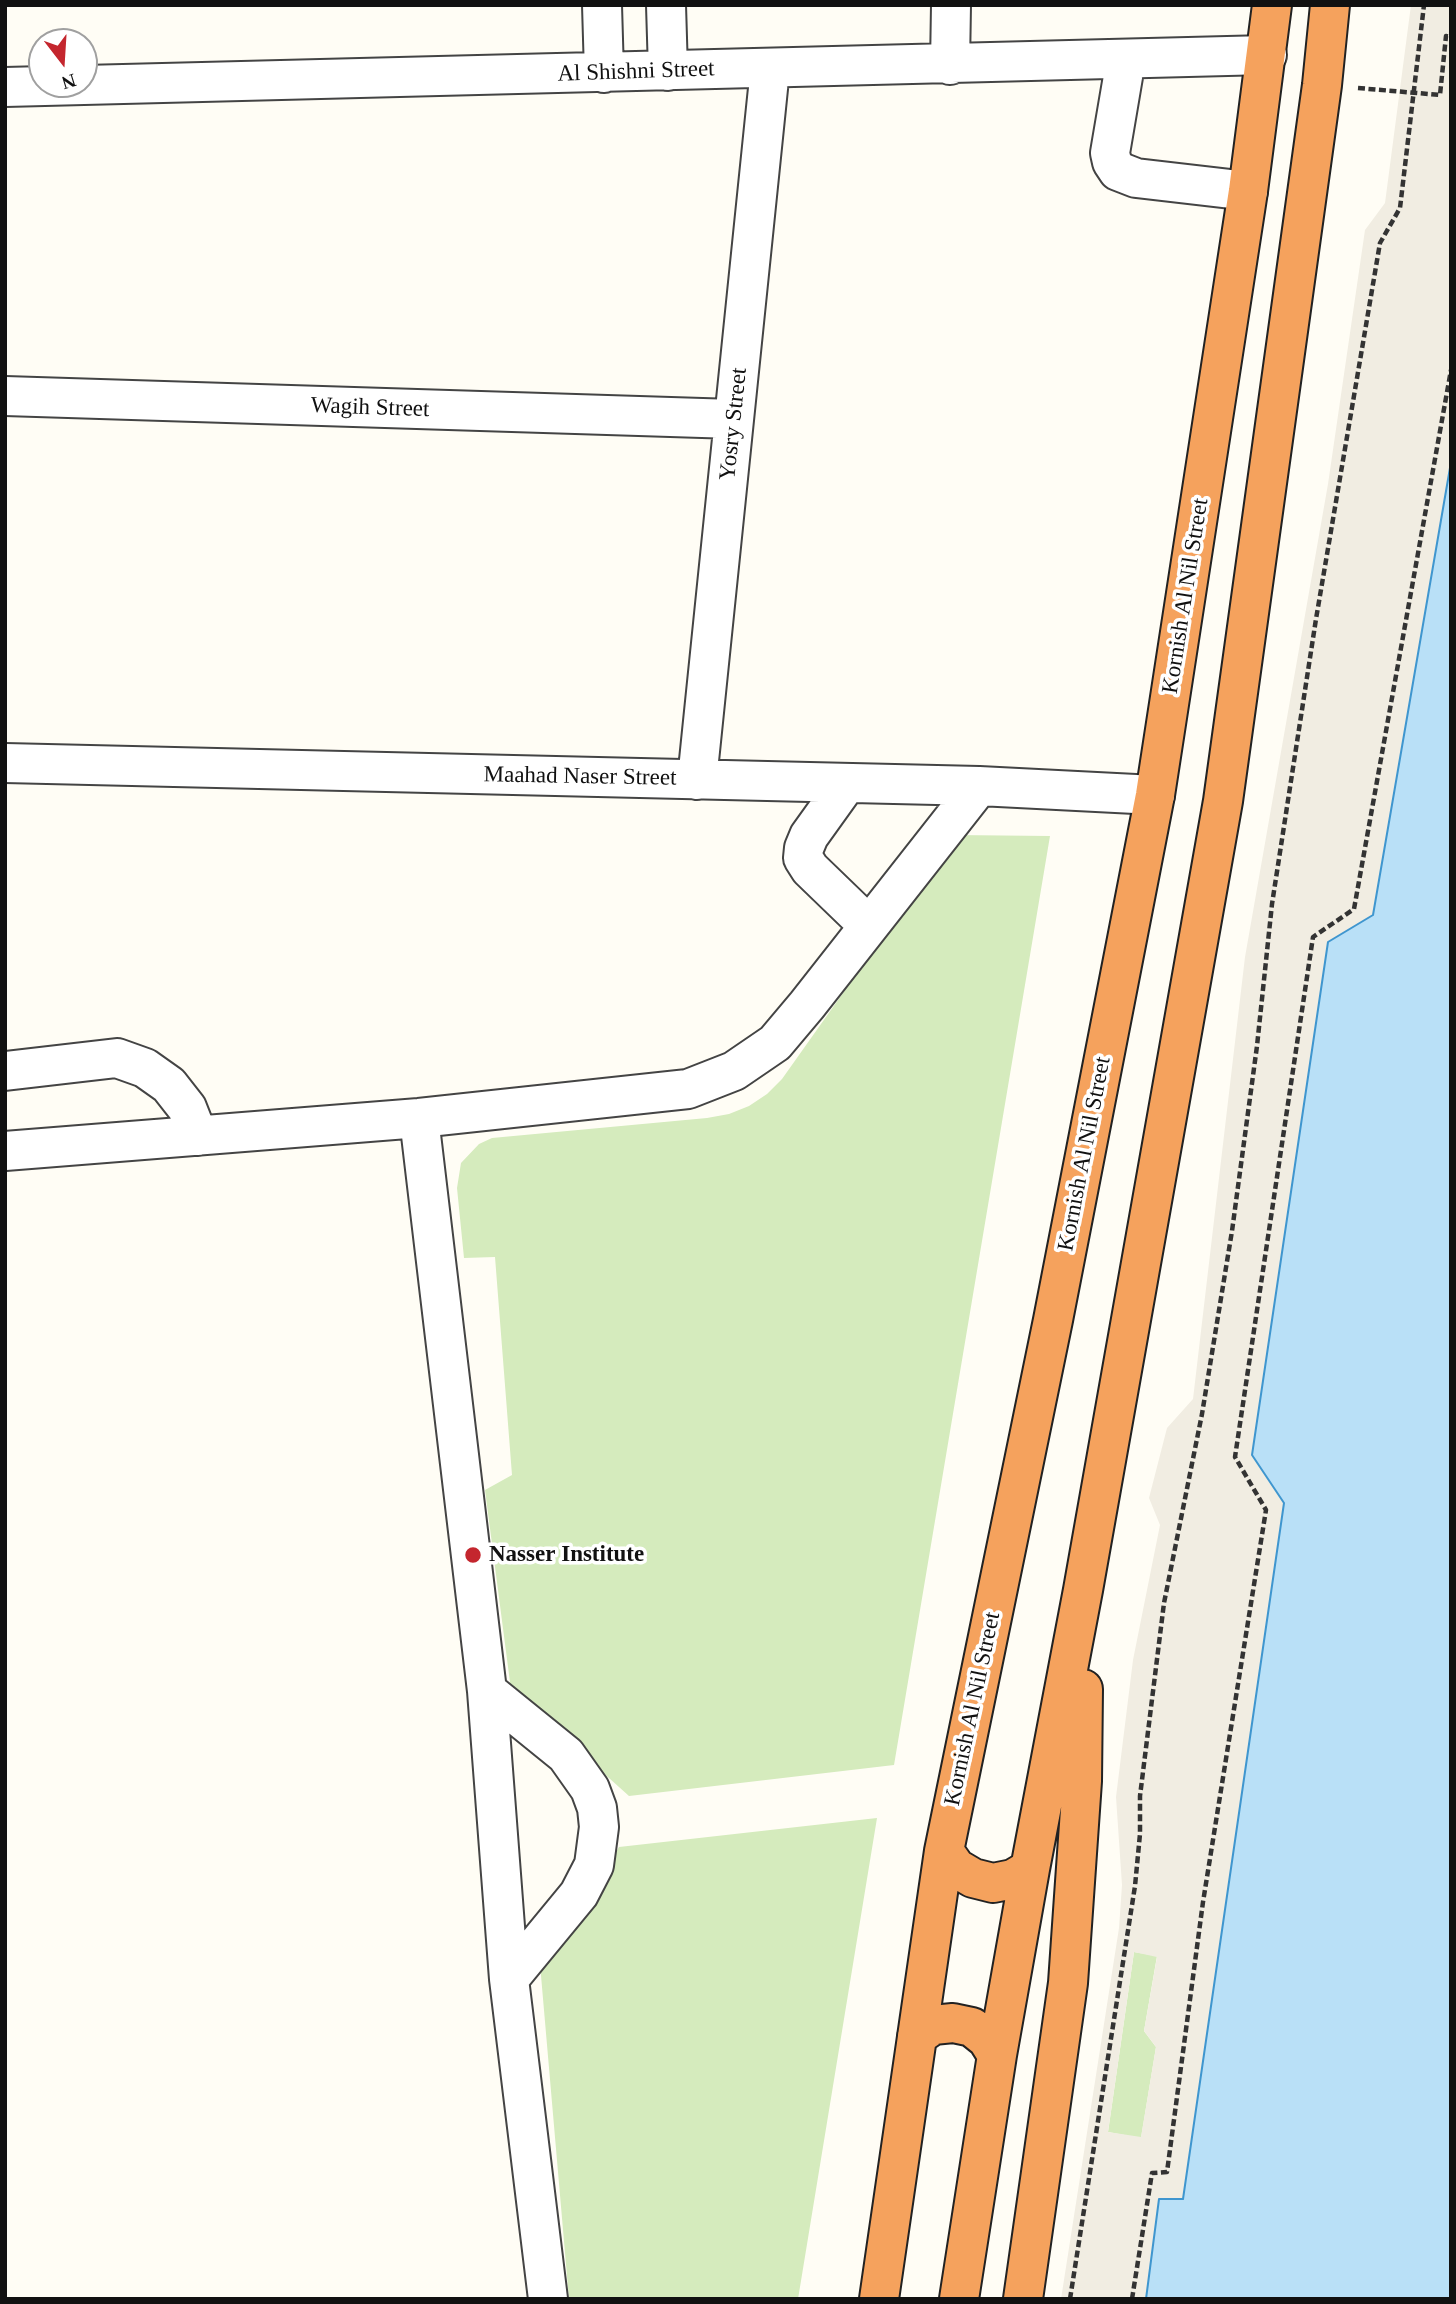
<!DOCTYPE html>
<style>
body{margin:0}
#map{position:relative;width:1456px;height:2304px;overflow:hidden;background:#fffdf5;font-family:"Times New Roman",serif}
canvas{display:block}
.frame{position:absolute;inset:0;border:7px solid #111;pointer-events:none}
.north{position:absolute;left:28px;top:28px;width:70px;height:70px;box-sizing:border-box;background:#fff;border:2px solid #a0a0a0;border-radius:50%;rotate:163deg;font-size:19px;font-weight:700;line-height:28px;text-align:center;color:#111}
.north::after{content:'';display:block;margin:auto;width:24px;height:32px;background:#c4262e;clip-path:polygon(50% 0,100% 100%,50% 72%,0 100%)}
</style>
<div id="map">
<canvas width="1456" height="2304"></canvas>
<div class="frame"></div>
<div class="north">N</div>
</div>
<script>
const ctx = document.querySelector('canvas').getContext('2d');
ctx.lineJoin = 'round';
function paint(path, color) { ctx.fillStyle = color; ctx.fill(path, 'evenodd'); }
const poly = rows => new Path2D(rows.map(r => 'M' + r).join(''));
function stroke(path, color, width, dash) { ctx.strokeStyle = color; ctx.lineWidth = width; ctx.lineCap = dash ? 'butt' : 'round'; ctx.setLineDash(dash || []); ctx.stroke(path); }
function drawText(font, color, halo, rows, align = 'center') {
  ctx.font = font + ' "Times New Roman",serif'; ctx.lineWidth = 7; ctx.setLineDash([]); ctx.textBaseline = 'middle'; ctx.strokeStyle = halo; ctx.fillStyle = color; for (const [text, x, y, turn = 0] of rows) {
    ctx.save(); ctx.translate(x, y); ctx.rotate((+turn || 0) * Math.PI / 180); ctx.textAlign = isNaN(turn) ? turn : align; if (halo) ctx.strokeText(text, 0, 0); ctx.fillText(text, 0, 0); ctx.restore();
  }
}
paint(poly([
 [955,835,1050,836,894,1765,629,1796,511,1690,485,1490,512,1475,495,1257,464,1258,457,1188,461,1163,479,1144,492,1138,707,1118,729,1114,749,1106,767,1094,782,1079],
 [877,1818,798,2299,569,2299,540,1964,591,1892,619,1847],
 [1134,1952,1157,1956,1144,2031,1156,2047,1141,2138,1108,2132]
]), '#d5ebbd');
paint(poly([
 [1411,5,1451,5,1451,462,1373,915,1252,1454,1284,1503,1183,2200,1159,2199,1146,2299,1061,2299,1119,1928,1122,1885,1116,1797,1133,1660,1160,1525,1149,1498,1167,1428,1193,1399,1245,957,1328,484,1365,230,1385,203],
 [1134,1952,1157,1957,1144,2031,1156,2047,1141,2137,1108,2132]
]), '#f1ede2');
const water = poly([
 [1451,462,1451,2299,1146,2299,1159,2199,1183,2199,1284,1503,1252,1455,1328,942,1373,915,1451,462]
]);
paint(water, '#b9e0f7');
stroke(water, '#3f96cf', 2);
const minor = poly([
 [602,5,604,73],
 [666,5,668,71],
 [1126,59,1110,153,1112,162,1118,171,1136,178,1248,191],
 [950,65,951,5],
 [5,87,1267,55],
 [5,396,734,419],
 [5,763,979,786,1155,795],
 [697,780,770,69],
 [847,783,809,836,804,848,803,858,810,869,869,926],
 [5,1071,117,1058,145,1068,169,1085,187,1108,198,1136],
 [419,1118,487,1691,509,1979,548,2299],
 [5,1151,419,1118,688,1089,734,1071,775,1043,807,1005,979,786],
 [487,1691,566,1755,590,1789,597,1808,599,1827,594,1865,579,1894,509,1979]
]);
const highway = poly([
 [944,1851,956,1868,973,1878,993,1883,1013,1879,1030,1869],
 [917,2036,933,2025,953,2023,972,2027,987,2039,997,2055],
 [879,2299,944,1851,1053,1320,1155,795,1248,191,1272,5],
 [959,2299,997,2055,1030,1869,1083,1590,1223,801,1322,85,1330,5],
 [1023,2299,1068,1983,1082,1781,1083,1689]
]);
stroke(minor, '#444', 42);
stroke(highway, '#222', 42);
stroke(poly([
 [1358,88,1440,95,1446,36,1451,37],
 [1070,2299,1135,1886,1140,1834,1140,1796,1164,1603,1202,1414,1232,1231,1257,1046,1272,904,1316,619,1380,243,1400,208,1424,5],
 [1132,2299,1152,2173,1167,2172,1203,1902,1266,1510,1235,1457,1313,937,1354,909,1451,370]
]), '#333', 4.5, [7, 3.5]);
stroke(minor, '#fff', 38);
stroke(highway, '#f5a25d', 38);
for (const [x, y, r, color] of [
 [473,1555,9,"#c4262e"]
]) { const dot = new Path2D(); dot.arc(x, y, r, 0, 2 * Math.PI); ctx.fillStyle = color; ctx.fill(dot); stroke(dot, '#fff', 2.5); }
drawText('23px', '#111', '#fff', [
 ["Al Shishni Street",636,72,-2],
 ["Wagih Street",370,408,2],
 ["Yosry Street",734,424,-84],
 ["Kornish Al Nil Street",1186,596,-81],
 ["Maahad Naser Street",580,777,1],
 ["Kornish Al Nil Street",1085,1154,-79],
 ["Kornish Al Nil Street",973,1709,-78]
]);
drawText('bold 23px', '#111', '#fff', [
 ["Nasser Institute",489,1555]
], 'left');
</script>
